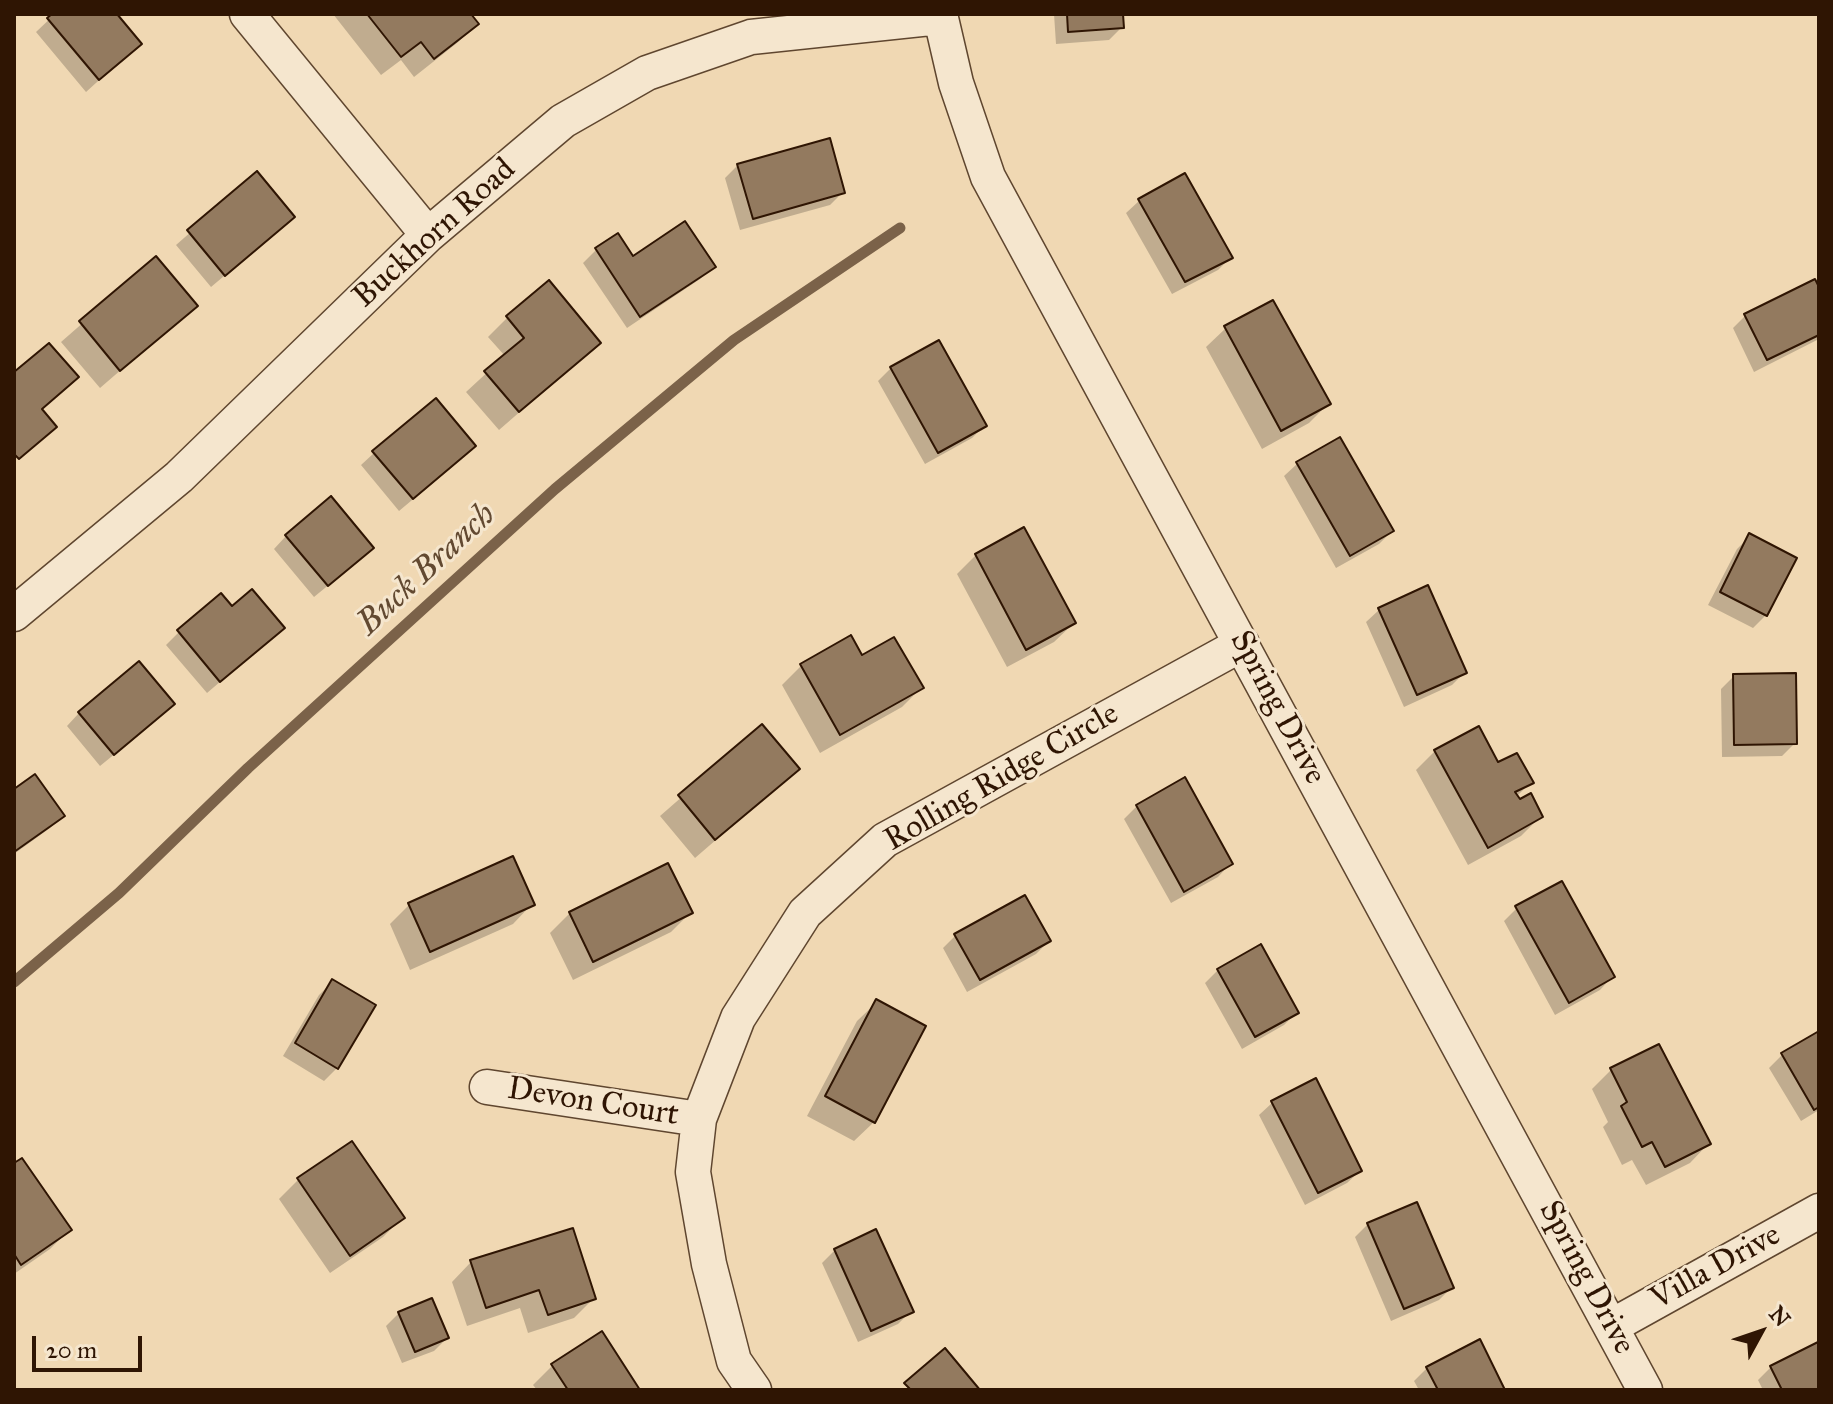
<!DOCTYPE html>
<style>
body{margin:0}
#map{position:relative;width:1833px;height:1404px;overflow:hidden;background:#f0d8b3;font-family:"IM FELL Great Primer",serif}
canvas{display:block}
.frame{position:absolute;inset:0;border:16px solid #2f1503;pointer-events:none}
.north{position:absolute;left:1721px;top:1292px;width:80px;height:80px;-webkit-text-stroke:6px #f5e6ce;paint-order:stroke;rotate:50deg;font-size:22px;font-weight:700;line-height:32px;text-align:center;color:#2f1503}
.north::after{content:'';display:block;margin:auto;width:28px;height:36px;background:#2f1503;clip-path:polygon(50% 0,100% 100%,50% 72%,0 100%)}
.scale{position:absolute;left:32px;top:1336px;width:110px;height:36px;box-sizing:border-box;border:4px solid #2f1503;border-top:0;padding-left:10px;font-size:24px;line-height:28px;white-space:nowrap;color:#2f1503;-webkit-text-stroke:6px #f5e6ce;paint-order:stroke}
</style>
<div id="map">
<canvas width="1833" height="1404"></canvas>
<div class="frame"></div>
<div class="north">N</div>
<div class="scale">20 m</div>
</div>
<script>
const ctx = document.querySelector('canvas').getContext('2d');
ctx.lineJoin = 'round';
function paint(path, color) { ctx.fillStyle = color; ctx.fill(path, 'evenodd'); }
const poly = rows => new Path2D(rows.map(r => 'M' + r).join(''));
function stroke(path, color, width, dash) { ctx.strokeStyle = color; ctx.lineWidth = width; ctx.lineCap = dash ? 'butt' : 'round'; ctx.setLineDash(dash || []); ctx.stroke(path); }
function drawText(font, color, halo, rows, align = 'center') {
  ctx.font = font + ' "IM FELL Great Primer",serif'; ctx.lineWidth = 6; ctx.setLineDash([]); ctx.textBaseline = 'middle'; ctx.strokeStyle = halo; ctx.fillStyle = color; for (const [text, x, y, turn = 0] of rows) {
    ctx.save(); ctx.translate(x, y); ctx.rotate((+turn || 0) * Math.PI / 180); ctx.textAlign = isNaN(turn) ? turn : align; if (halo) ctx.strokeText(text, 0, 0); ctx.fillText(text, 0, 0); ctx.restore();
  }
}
paint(poly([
 [55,14,114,14,139,44,86,92,36,32],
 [333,14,469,14,477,24,457,43,414,77,401,60,381,75],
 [1054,14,1121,14,1122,27,1109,40,1056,44],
 [738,165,843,192,830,205,740,230,725,178],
 [257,174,280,229,211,287,176,245],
 [1184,176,1230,258,1218,270,1172,294,1126,213,1139,201],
 [617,236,633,259,713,267,700,279,627,328,583,263,596,250],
 [156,259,195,306,100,388,61,342],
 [1819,292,1819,339,1754,372,1733,328,1745,316],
 [507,318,599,343,499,430,466,392,505,356,488,337],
 [1226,328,1328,404,1309,423,1262,449,1206,347],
 [891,368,985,425,972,438,925,464,878,381],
 [374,453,461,459,399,511,361,465],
 [1297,464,1392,531,1379,544,1336,568,1284,476],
 [286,536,359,560,314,597,274,549],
 [1750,536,1766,615,1753,628,1708,605,1737,549],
 [976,555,1074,623,1054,642,1007,667,957,574],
 [1379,610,1465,672,1452,685,1404,707,1366,622],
 [179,632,269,640,207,693,166,645],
 [851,638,862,658,921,688,902,707,820,753,782,685,801,666],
 [1734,676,1795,743,1782,756,1722,757,1721,689],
 [79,713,160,717,100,766,67,726],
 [762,727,798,769,695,858,660,816],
 [1435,751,1531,782,1516,797,1541,816,1521,836,1468,865,1416,770],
 [14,792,63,816,50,828,14,854],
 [1137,806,1230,864,1218,877,1171,903,1124,819],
 [532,904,513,924,410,970,390,924,409,905],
 [1517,908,1612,977,1600,990,1555,1015,1504,921],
 [570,913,690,913,671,932,573,980,550,933],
 [955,936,1049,941,1036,954,967,992,943,948],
 [1218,970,1297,1012,1284,1025,1242,1049,1205,983],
 [332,982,337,1068,324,1081,283,1056,319,995],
 [877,1002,874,1122,854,1141,807,1116,857,1021],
 [1819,1033,1819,1110,1801,1121,1769,1068,1782,1055],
 [1659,1046,1709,1143,1690,1163,1646,1185,1632,1160,1622,1165,1603,1127,1608,1122,1592,1089,1611,1070],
 [1272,1103,1360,1171,1347,1183,1305,1205,1259,1115],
 [14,1166,69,1230,50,1249,14,1274],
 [298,1180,402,1218,383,1237,330,1273,279,1199],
 [1368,1224,1452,1287,1439,1300,1391,1321,1355,1237],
 [835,1250,911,1311,898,1324,858,1342,822,1263],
 [471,1262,594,1298,574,1318,528,1333,520,1308,467,1326,452,1282],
 [399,1313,447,1338,434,1351,402,1363,386,1326],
 [1818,1345,1819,1390,1763,1390,1758,1380,1771,1367],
 [553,1365,637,1390,537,1390,533,1385],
 [1427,1368,1503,1390,1419,1390,1414,1381]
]), '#0003');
stroke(poly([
 [14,982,119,893,248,768,555,489,734,340,900,228]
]), '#7b6249', 11);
const building = poly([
 [52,14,117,14,142,44,99,80,47,18,52,14],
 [367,14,471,14,479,24,434,59,421,42,401,57,367,14],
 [1067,14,1123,14,1124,28,1068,32,1067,14],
 [830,138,845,193,753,219,737,164,830,138],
 [257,171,295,217,225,276,187,230,257,171],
 [1185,173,1233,258,1185,282,1138,199,1185,173],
 [685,221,716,267,640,317,595,248,618,233,633,256,685,221],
 [156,256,198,306,120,371,79,321,156,256],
 [1815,279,1819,287,1819,335,1767,360,1744,314,1815,279],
 [549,280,601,343,519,412,484,371,524,338,506,316,549,280],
 [1273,300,1331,404,1281,431,1224,326,1273,300],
 [939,340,987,426,938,453,890,367,939,340],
 [49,343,79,377,42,409,57,427,19,459,14,454,14,372,49,343],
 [436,398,476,446,413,499,372,451,436,398],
 [1340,437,1394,531,1350,556,1296,462,1340,437],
 [331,496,374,548,328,586,285,535,331,496],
 [1024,527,1076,623,1026,650,975,554,1024,527],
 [1749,533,1797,558,1767,616,1720,592,1749,533],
 [1428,585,1467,673,1417,695,1378,608,1428,585],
 [252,589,285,628,220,682,177,630,221,593,232,606,252,589],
 [851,635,862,655,894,637,924,688,840,735,800,664,851,635],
 [139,661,175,704,114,755,78,712,139,661],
 [1796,673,1797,744,1734,745,1733,674,1796,673],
 [762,724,800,769,715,840,678,795,762,724],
 [1479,726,1498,762,1517,753,1534,783,1515,792,1520,799,1531,793,1543,817,1488,848,1434,750,1479,726],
 [35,774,65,816,14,852,14,789,35,774],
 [1185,777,1233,864,1184,892,1136,805,1185,777],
 [513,856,535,905,430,952,408,903,513,856],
 [668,863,693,913,593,962,569,912,668,863],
 [1562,881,1615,977,1569,1003,1515,906,1562,881],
 [1025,895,1051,941,980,980,954,934,1025,895],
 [1261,944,1299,1013,1255,1037,1217,969,1261,944],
 [332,979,376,1005,338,1069,295,1043,332,979],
 [876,999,926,1026,875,1123,825,1096,876,999],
 [1819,1031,1819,1107,1814,1110,1781,1053,1819,1031],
 [1659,1044,1711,1144,1665,1167,1652,1142,1642,1147,1621,1106,1627,1102,1610,1068,1659,1044],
 [1316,1078,1362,1171,1318,1193,1271,1101,1316,1078],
 [352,1141,405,1218,350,1256,297,1178,352,1141],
 [22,1158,72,1230,21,1265,14,1254,14,1163,22,1158],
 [1417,1202,1454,1288,1404,1309,1367,1223,1417,1202],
 [573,1228,596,1299,548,1315,539,1290,486,1308,470,1260,573,1228],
 [876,1229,914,1312,871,1331,834,1249,876,1229],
 [432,1298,449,1338,415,1352,398,1312,432,1298],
 [602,1331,640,1390,568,1390,551,1364,602,1331],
 [1480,1339,1505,1390,1438,1390,1426,1367,1480,1339],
 [1818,1342,1819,1390,1782,1390,1770,1366,1818,1342],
 [945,1348,980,1390,911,1390,904,1383,945,1348]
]);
paint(building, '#937a5f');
stroke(building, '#2f1503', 2);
const minor = poly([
 [247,14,428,235],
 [940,14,956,83,988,177,1645,1390],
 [14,614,179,477,428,235,563,121,647,73,751,37,940,17],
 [487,1087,699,1119],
 [1612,1326,1819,1211],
 [754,1390,734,1361,709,1264,693,1172,699,1119,738,1018,805,913,885,840,1242,644]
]);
stroke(minor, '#5f462f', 37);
stroke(minor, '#f5e6ce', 34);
drawText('32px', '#2f1503', '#f5e6ce', [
 ["Buckhorn Road",435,234,-42],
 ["Spring Drive",1277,708,62],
 ["Rolling Ridge Circle",1002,778,-30],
 ["Devon Court",593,1103,9],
 ["Villa Drive",1716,1268,-29],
 ["Spring Drive",1586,1278,62]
]);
drawText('italic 34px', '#624931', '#f5e6ce', [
 ["Buck Branch",427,570,-43]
]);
</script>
